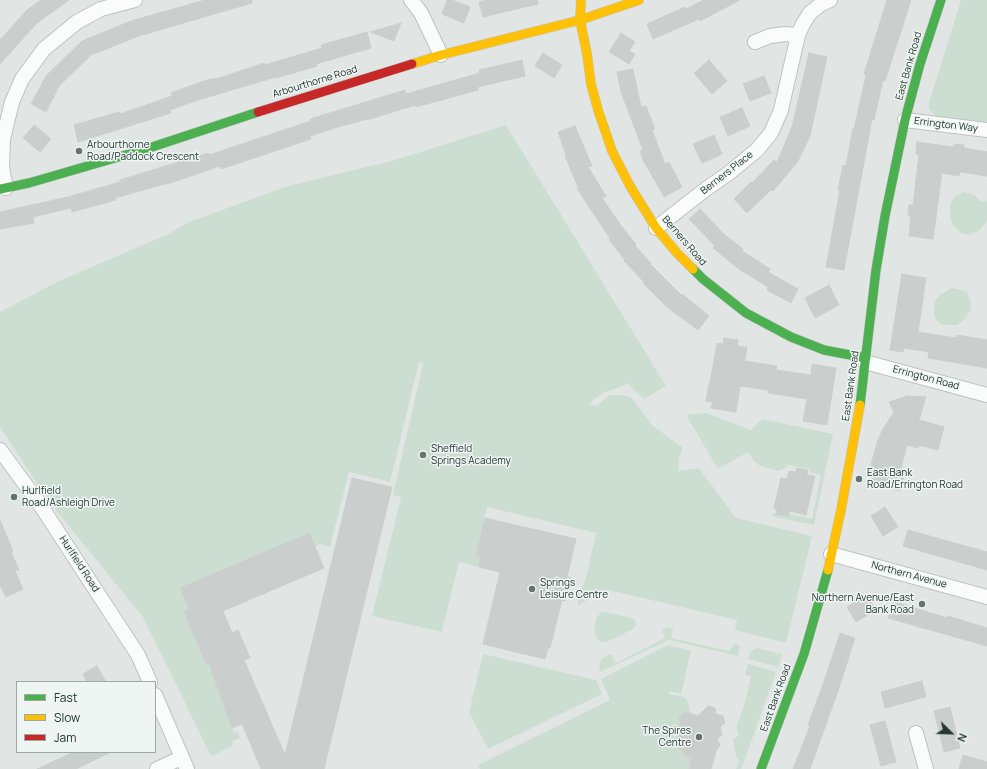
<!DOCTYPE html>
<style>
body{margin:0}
#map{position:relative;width:987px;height:769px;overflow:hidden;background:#e1e6e4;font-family:Manrope,sans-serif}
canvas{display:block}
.legend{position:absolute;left:16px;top:681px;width:140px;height:72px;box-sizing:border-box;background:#eff5f2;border:1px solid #9da9a5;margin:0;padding:5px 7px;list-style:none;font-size:12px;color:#223632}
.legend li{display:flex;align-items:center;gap:8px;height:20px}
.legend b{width:20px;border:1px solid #9da9a5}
.north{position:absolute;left:931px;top:713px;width:40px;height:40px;-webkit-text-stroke:3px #eff5f2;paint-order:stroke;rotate:113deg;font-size:11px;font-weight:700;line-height:16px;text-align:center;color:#223632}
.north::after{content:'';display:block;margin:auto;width:14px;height:18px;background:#223632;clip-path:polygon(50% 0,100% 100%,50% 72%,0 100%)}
</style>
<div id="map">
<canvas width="987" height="769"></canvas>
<ul class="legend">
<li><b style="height:5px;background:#4caf50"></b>Fast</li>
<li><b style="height:5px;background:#ffc107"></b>Slow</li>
<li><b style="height:5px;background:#c62828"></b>Jam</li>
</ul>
<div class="north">N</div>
</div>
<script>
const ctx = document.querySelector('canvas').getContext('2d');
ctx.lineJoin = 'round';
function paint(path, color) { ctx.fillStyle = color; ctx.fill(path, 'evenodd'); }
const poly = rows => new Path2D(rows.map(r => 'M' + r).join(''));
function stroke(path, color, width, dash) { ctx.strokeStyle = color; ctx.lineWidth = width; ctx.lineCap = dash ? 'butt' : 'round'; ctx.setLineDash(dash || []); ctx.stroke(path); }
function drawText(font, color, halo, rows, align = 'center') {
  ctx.font = font + ' Manrope,sans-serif'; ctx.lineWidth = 3; ctx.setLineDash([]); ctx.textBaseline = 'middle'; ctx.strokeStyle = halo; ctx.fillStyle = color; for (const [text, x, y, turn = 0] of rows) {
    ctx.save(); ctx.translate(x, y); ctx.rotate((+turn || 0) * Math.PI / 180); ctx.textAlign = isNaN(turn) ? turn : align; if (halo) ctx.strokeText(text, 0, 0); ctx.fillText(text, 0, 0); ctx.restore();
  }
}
paint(poly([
 [961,0,987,0,987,124,937,117,929,109,929,103],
 [506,125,666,386,644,399,627,383,621,387,602,393,589,404,596,406,610,395,623,395,632,398,652,425,683,448,679,458,678,471,699,468,736,518,812,536,786,643,735,630,737,620,604,589,601,599,591,597,578,606,578,596,586,578,596,533,487,507,476,555,481,557,479,567,459,562,442,632,372,616,401,497,393,495,423,364,419,362,390,482,349,472,330,547,320,544,315,547,309,533,180,588,189,609,184,611,206,664,212,661,212,670,234,733,238,732,240,738,232,741,233,746,211,756,143,617,50,503,0,427,0,312,59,281,168,234,189,222,288,186,395,160],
 [964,192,969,193,974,195,981,201,985,202,987,200,987,221,980,230,969,235,962,234,954,227,950,217,950,205,953,200,955,196],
 [952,288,967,291,971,303,970,310,966,318,957,325,942,325,936,320,934,315,934,305,936,299,941,294],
 [706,413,751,430,762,419,833,434,814,525,774,517,771,513,788,516,789,514,812,519,821,475,809,472,810,469,788,465,787,467,778,471,760,466,753,460,748,452,718,469,686,415],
 [601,612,604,612,632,618,635,620,636,625,633,629,609,641,603,642,599,641,595,635,594,629,596,619],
 [668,627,673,628,671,638,730,651,734,643,740,646,738,656,669,640,600,672,599,670,601,659,611,654,616,663,665,638,662,630],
 [668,645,691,651,681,694,670,691,669,694,682,696,686,698,689,706,690,714,685,712,679,718,681,724,677,728,679,735,675,741,677,747,683,750,685,756,692,757,689,769,480,769,478,765,610,700,601,679],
 [757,648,782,654,778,667,748,659,751,651],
 [483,654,596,680,602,694,488,749,469,712],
 [748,664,776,672,744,762,741,769,736,769,739,760,736,756,733,740,739,735,736,728,744,706,751,676,745,675]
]), '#ccded2');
const building = poly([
 [41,0,69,0,37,23,0,64,0,40,27,10,41,0],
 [205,0,252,0,252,3,139,36,91,55,59,86,46,112,31,104,46,76,82,41,131,21,205,0],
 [447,0,452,0,470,7,464,23,442,14,447,0],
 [486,0,537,0,538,4,483,17,479,2,486,0],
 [704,0,740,0,700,21,699,19,653,39,647,24,685,7,686,9,704,0],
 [887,0,911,0,885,81,883,80,874,120,872,119,844,270,826,267,840,190,838,190,843,165,846,166,853,128,854,129,866,75,864,74,887,0],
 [401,23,394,41,370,32,401,23],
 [367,32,371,48,316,64,317,66,307,69,276,78,276,77,198,100,170,110,171,113,78,142,74,125,119,112,120,114,172,96,171,93,204,81,215,78,216,79,264,63,265,65,322,48,321,45,367,32],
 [621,33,635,42,629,51,635,54,629,64,609,52,621,33],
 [543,53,562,65,554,78,535,66,543,53],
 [809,53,827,57,810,136,797,163,773,191,771,190,747,213,734,199,751,182,752,183,774,160,777,162,792,127,809,53],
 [522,60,525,76,478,87,478,90,416,107,415,105,367,120,367,119,338,127,310,136,311,139,221,169,220,166,168,184,168,183,115,198,116,200,72,212,71,208,54,212,33,217,34,223,0,229,0,212,68,197,120,182,120,180,208,153,209,155,311,121,310,119,405,90,406,94,480,73,479,70,522,60],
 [709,60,727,81,712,94,694,73,709,60],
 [633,69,641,107,646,106,655,129,652,130,665,164,669,162,682,187,664,197,645,163,644,163,640,151,643,150,621,92,617,72,633,69],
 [764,76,771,93,750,101,743,84,764,76],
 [742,108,750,126,728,136,720,117,742,108],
 [34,125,51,139,40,152,23,138,34,125],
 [575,126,592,166,588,167,606,196,602,198,622,227,636,244,635,246,651,263,650,264,681,295,682,294,709,316,698,330,667,307,643,283,644,282,624,261,625,260,609,240,610,238,589,207,577,188,578,187,565,156,566,155,558,132,575,126],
 [714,135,722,154,702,163,693,144,714,135],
 [917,142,954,147,954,144,964,145,964,148,987,152,987,176,960,172,959,176,942,173,933,239,909,236,911,215,908,215,909,205,913,205,919,155,916,154,917,142],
 [700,209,725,235,743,249,742,251,770,269,768,272,798,289,791,303,767,290,768,287,739,269,713,248,715,246,689,219,700,209],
 [902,274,926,278,918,332,956,338,957,335,987,340,987,368,928,358,929,352,904,348,903,352,890,350,902,274],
 [829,285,839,305,815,318,805,298,829,285],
 [724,338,738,340,737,346,747,347,745,361,777,366,776,370,811,375,812,364,836,368,827,425,803,421,807,399,768,393,768,390,740,386,736,412,711,408,713,402,706,401,709,383,710,383,717,343,723,344,724,338],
 [907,396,926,397,919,420,944,427,938,450,919,445,918,448,907,445,901,468,906,469,900,491,872,482,875,472,869,471,878,440,883,429,894,412,889,402,907,396],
 [797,468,808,470,807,475,815,476,806,515,790,511,788,516,776,514,777,509,774,508,781,478,787,479,789,471,796,472,797,468],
 [352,478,392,487,324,769,261,769,242,724,232,728,209,663,206,664,184,611,189,609,180,588,309,533,324,568,223,611,232,633,238,630,250,658,244,660,285,755,352,478],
 [885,507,898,527,883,536,871,516,885,507],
 [485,518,576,539,567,577,571,578,565,601,562,600,550,648,548,648,545,659,483,644,500,572,479,567,481,557,476,555,485,518],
 [0,520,13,551,11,552,19,570,15,571,23,589,6,597,0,585,0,520],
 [908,530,987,552,987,570,903,546,908,530],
 [867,595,876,610,856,622,847,607,867,595],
 [893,603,898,603,947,618,948,616,987,628,987,646,888,618,893,603],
 [840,633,855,638,839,688,810,769,793,769,810,726,808,725,826,676,840,633],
 [97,666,106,682,87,682,83,674,97,666],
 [922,681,926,697,885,708,881,692,922,681],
 [708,706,715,708,716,714,723,716,725,723,720,727,722,735,717,739,720,745,716,751,711,769,689,769,692,757,685,756,683,750,677,748,675,741,679,735,677,728,681,724,679,718,685,712,698,716,708,706],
 [950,707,960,748,944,752,934,711,950,707],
 [885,721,896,762,881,766,870,725,885,721],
 [74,752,111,752,76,769,37,769,74,752],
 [963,755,987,762,987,769,959,769,963,755]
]);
paint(building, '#cacfcd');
stroke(building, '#cacfcd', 1);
const street = poly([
 [411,0,421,13,441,55],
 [755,42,770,36,785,34,798,35],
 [905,120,987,130],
 [6,188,2,167,3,139,12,102,22,79,44,49,77,22,101,9,135,0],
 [656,228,706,189,729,173,757,150,771,133,781,110,798,35,803,24,810,13,821,4,830,0],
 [865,362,987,395],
 [0,450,41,506,138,655,150,682],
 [831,554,987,597],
 [155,695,187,769],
 [916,733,926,769],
 [157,769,181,758]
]);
const fast = poly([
 [0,189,29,183,146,149,258,112],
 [693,269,703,279,746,313,791,337,824,350,866,358],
 [860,405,876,270,885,216,905,120,920,64,941,0],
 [761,769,804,654,828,570]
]);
const slow = poly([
 [581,0,580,20,587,54,591,84,598,110,612,151,630,186,656,228,677,253,693,269],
 [412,64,441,55,580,20,639,0],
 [828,570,841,510,860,405]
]);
const jam = poly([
 [258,112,412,64]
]);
stroke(street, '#bec3c1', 16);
stroke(fast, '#bec3c1', 10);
stroke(slow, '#bec3c1', 10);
stroke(jam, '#bec3c1', 10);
stroke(street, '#fafbfb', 14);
stroke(fast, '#4caf50', 9);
stroke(slow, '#ffc107', 9);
stroke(jam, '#c62828', 9);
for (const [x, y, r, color] of [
 [79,151,4,"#657470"],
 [423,455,4,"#657470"],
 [859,479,4,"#657470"],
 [14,497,4,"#657470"],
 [532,589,4,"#657470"],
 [922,604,4,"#657470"],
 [699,737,4,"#657470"]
]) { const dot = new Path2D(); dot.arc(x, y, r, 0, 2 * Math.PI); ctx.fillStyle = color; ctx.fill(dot); stroke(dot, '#eff5f2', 1.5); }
drawText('10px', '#223632', '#eff5f2', [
 ["East Bank Road",909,66,-74],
 ["Arbourthorne Road",315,82,-17],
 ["Errington Way",946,125,7],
 ["Berners Place",727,173,-38],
 ["Berners Road",684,241,49],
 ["Errington Road",926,378,15],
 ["East Bank Road",851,386,-82],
 ["Hurlfield Road",79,564,57],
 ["Northern Avenue",909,575,15],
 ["East Bank Road",776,698,-70]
]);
drawText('10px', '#223632', '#eff5f2', [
 ["Arbourthorne",87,145],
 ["Road/Paddock Crescent",87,157],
 ["Sheffield",431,449],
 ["Springs Academy",431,461],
 ["East Bank",867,473],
 ["Road/Errington Road",867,485],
 ["Hurlfield",22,491],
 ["Road/Ashleigh Drive",22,503],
 ["Springs",540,583],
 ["Leisure Centre",540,595],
 ["Northern Avenue/East",914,598,"right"],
 ["Bank Road",914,610,"right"],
 ["The Spires",691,731,"right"],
 ["Centre",691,743,"right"]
], 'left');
</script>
